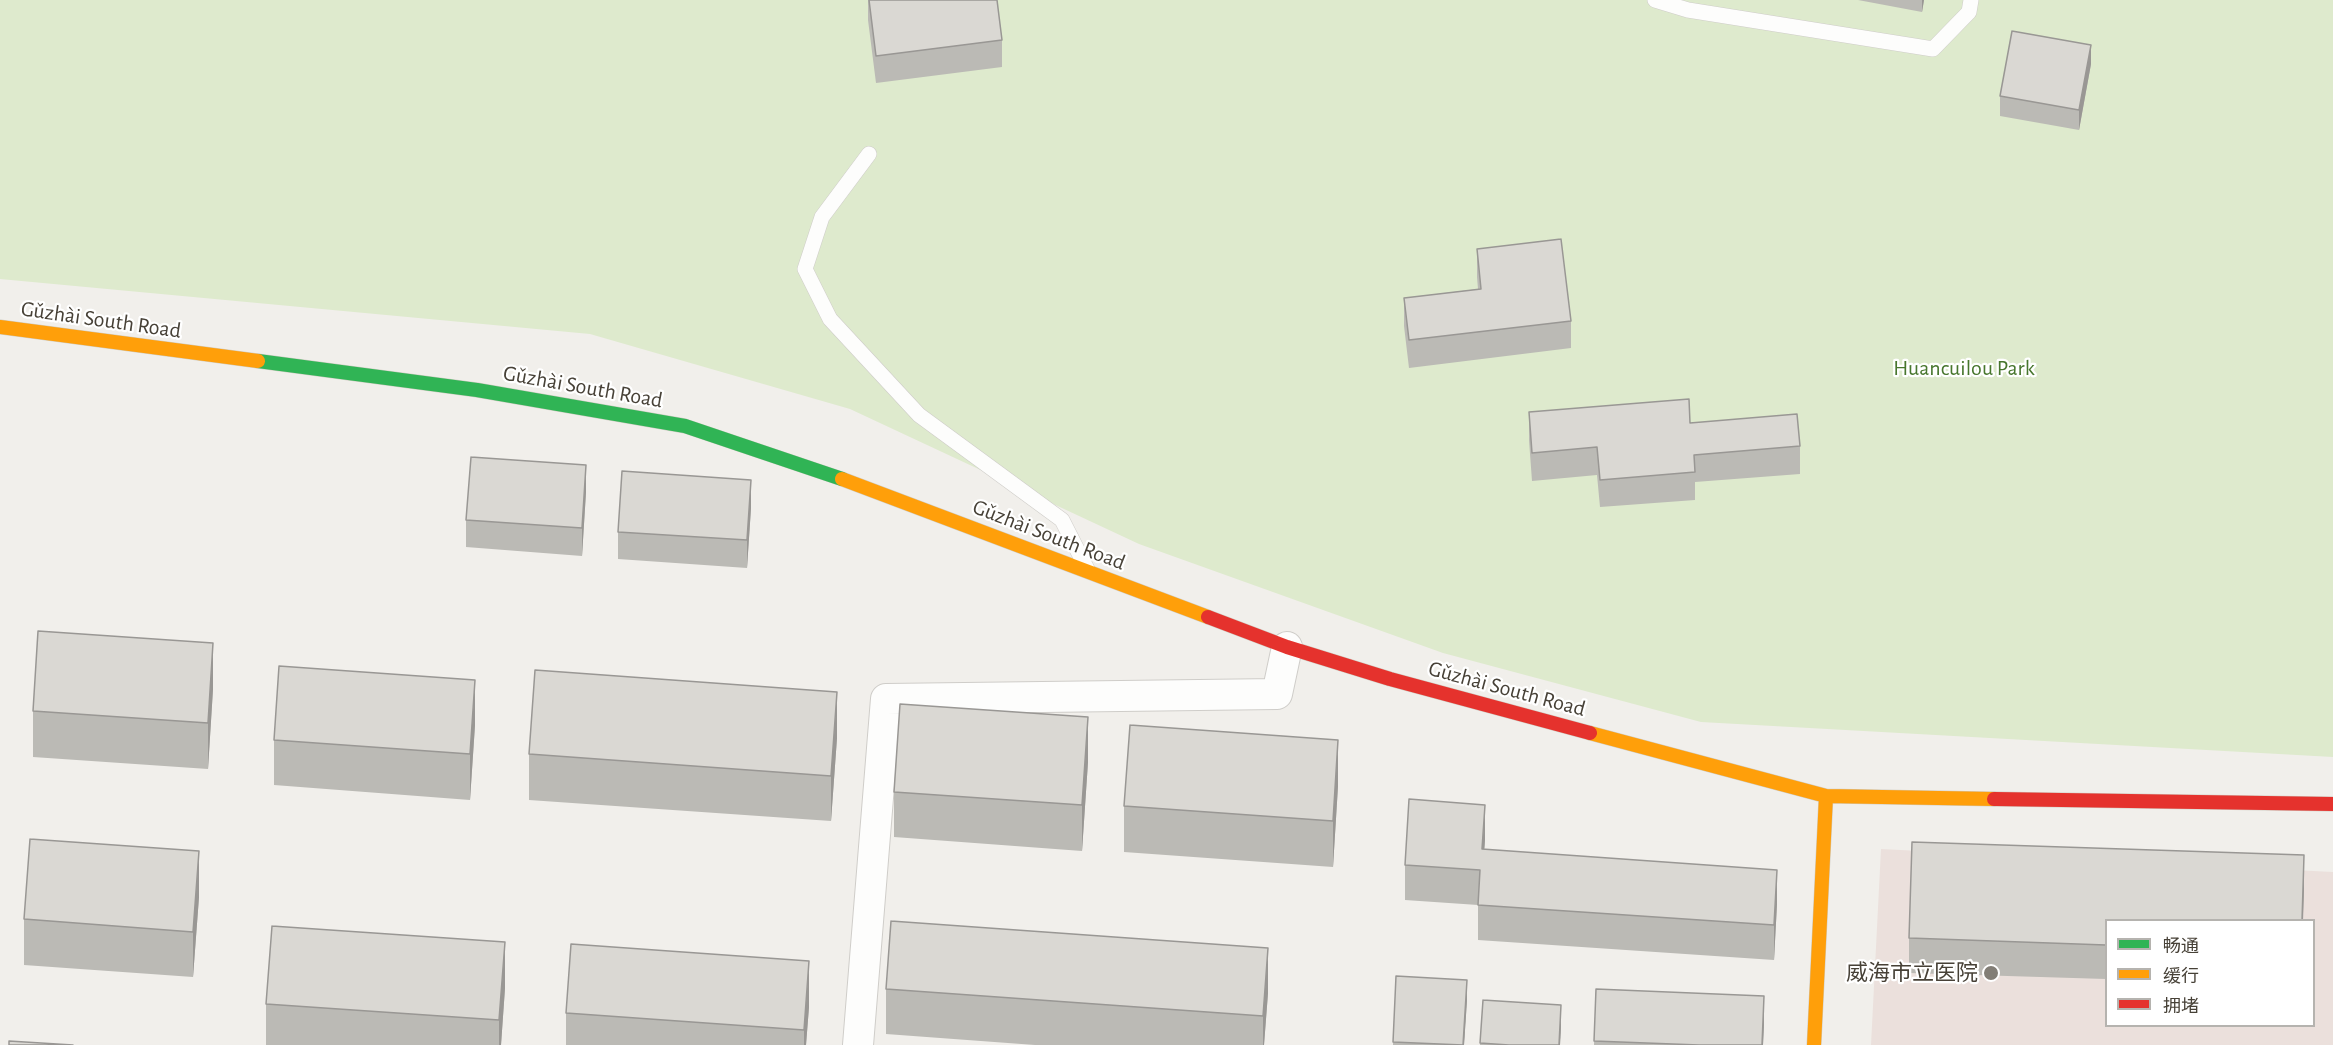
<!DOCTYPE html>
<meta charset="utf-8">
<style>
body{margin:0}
#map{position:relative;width:2333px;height:1045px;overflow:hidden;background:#f1efeb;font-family:"Alegreya Sans","Noto Sans SC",sans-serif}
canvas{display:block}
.legend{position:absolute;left:2105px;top:919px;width:210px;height:108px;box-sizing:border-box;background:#fff;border:2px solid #b5b3af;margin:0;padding:8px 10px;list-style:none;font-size:18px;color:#474137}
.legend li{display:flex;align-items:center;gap:12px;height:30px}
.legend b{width:30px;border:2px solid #b5b3af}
</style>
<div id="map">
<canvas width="2333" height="1045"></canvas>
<ul class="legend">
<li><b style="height:8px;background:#30b455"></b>畅通</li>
<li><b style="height:8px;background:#ff9f0a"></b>缓行</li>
<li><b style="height:8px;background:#e5322d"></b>拥堵</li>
</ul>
</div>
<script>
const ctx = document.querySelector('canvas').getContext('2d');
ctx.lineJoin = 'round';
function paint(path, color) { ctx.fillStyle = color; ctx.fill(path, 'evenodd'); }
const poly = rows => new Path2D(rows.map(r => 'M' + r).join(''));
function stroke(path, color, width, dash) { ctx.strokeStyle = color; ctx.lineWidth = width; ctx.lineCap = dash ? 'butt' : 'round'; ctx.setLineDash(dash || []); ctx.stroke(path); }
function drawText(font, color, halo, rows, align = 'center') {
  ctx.font = font + ' "Alegreya Sans","Noto Sans SC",sans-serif'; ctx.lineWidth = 4.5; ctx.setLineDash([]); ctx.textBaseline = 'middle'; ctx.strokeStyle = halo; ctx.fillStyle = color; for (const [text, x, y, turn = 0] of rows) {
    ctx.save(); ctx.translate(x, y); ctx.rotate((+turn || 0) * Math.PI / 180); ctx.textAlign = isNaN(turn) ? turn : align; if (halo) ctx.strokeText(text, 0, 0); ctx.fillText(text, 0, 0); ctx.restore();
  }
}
paint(poly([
 [1881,849,2333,872,2333,1045,1871,1045],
 [2106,920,2314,920,2314,1026,2106,1026]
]), '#ebe0dc');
paint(poly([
 [0,0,2333,0,2333,757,1701,722,1443,653,1139,544,850,409,590,334,0,279]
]), '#deeacd');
const lane = poly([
 [1655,0,1688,10,1933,49,1969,12,1971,0],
 [869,154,822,217,805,269,830,319,919,415,1062,520,1087,569]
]);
const street = poly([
 [858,1045,886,699,1277,694,1287,647]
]);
const fast = poly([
 [258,361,477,390,685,426,842,479]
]);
const slow = poly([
 [0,327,258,361],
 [842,479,1208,617],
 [1590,733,1826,796,1994,799],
 [1814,1045,1826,796]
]);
const jam = poly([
 [1208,617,1287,647,1390,679,1590,733],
 [1994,799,2333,804]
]);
stroke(lane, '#cfcdc9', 16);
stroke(street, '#cfcdc9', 32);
stroke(fast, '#d0ccc2', 15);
stroke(slow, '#d0ccc2', 15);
stroke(jam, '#d0ccc2', 15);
stroke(lane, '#fdfdfc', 15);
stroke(street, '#fdfdfc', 30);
stroke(fast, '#30b455', 14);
stroke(slow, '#ff9f0a', 14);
stroke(jam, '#e5322d', 14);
paint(poly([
 [868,0,997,0,1002,40,1002,67,876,83,868,20],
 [1858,0,1924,0,1922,12],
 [2091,64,2079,130,2000,116,2000,96],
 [1477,249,1571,321,1571,348,1409,368,1404,326,1404,298,1478,289,1477,277],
 [1529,412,1690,423,1800,446,1800,474,1695,482,1695,500,1600,507,1597,475,1532,481,1529,440],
 [586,492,582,556,466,547,466,520],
 [751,508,747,568,618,559,618,532],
 [213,689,208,769,33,757,33,711],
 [475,725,470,800,274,785,274,740],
 [837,738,831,821,529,800,529,754],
 [1088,762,1082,851,894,837,894,792],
 [1338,786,1333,867,1124,852,1124,806],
 [1485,840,1484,850,1777,904,1774,960,1478,940,1478,905,1405,900,1405,865],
 [2304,890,2106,921,2106,979,1909,973,1909,938],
 [199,897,193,977,24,965,24,919],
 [1396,976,1467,1000,1464,1045,1393,1045],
 [505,988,501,1045,266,1045,266,1004],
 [886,989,1268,993,1264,1045,1035,1045,886,1034],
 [1596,989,1764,1023,1763,1045,1594,1045],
 [1483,1000,1561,1025,1560,1045,1480,1045],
 [809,1007,806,1045,566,1045,566,1013]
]), '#bbbab5');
paint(poly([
 [1922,0,1924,0,1922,12],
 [2091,45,2091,64,2079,130,2079,110],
 [586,465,586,492,582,556,582,528],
 [751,480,751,508,747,568,747,540],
 [213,643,213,689,208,769,208,723],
 [475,680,475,725,470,800,470,754],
 [837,692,837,738,831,821,831,776],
 [1088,717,1088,762,1082,851,1082,805],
 [1338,740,1338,786,1333,867,1333,821],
 [1485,805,1485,840,1482,884,1482,849],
 [199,851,199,897,193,977,193,932],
 [2304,855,2304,890,2303,921,2302,921],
 [1777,870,1777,904,1774,960,1774,925],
 [505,942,505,988,501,1045,499,1045,499,1020],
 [1268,948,1268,993,1264,1045,1263,1045,1263,1016],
 [809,961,809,1007,806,1045,804,1045,804,1030],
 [1467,980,1467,1000,1464,1045,1463,1045],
 [1764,996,1764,1023,1763,1045,1762,1045],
 [1561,1005,1561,1025,1560,1045,1559,1045]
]), '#999794');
const building = poly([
 [869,0,997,0,1002,40,876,56,869,0],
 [2012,31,2091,45,2079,110,2000,96,2012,31],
 [1561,239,1571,321,1409,340,1404,298,1481,289,1477,249,1561,239],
 [1689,399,1690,423,1797,414,1800,446,1694,455,1695,472,1600,480,1597,447,1532,453,1529,412,1689,399],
 [471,457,586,465,582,528,466,520,471,457],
 [622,471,751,480,747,540,618,532,622,471],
 [38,631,213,643,208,723,33,711,38,631],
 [279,666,475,680,470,754,274,740,279,666],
 [535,670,837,692,831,776,529,754,535,670],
 [900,704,1088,717,1082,805,894,792,900,704],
 [1130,725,1338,740,1333,821,1124,806,1130,725],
 [1409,799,1485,805,1482,849,1777,870,1774,925,1478,905,1480,870,1405,865,1409,799],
 [30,839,199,851,193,932,24,919,30,839],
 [1912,842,2304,855,2302,921,2106,921,2106,945,1909,938,1912,842],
 [891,921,1268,948,1263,1016,886,989,891,921],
 [272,926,505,942,499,1020,266,1004,272,926],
 [571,944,809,961,804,1030,566,1013,571,944],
 [1396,976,1467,980,1463,1045,1393,1042,1396,976],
 [1596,989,1764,996,1762,1045,1699,1045,1594,1041,1596,989],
 [1483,1000,1561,1005,1559,1045,1509,1045,1480,1043,1483,1000],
 [9,1041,73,1045,9,1045,9,1041]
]);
paint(building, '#dad8d3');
stroke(building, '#999794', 1.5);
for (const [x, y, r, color] of [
 [1991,973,8,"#827e76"]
]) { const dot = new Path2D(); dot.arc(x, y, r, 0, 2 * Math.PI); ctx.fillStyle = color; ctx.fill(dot); stroke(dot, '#fff', 2); }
drawText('22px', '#474137', '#fff', [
 ["Gǔzhài South Road",101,320,8],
 ["Gǔzhài South Road",583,387,10],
 ["Gǔzhài South Road",1049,535,21],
 ["Gǔzhài South Road",1507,689,15]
]);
drawText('22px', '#47762d', '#fff', [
 ["Huancuilou Park",1964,368]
]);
drawText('22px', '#474137', '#fff', [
 ["威海市立医院",1978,973]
], 'right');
</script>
